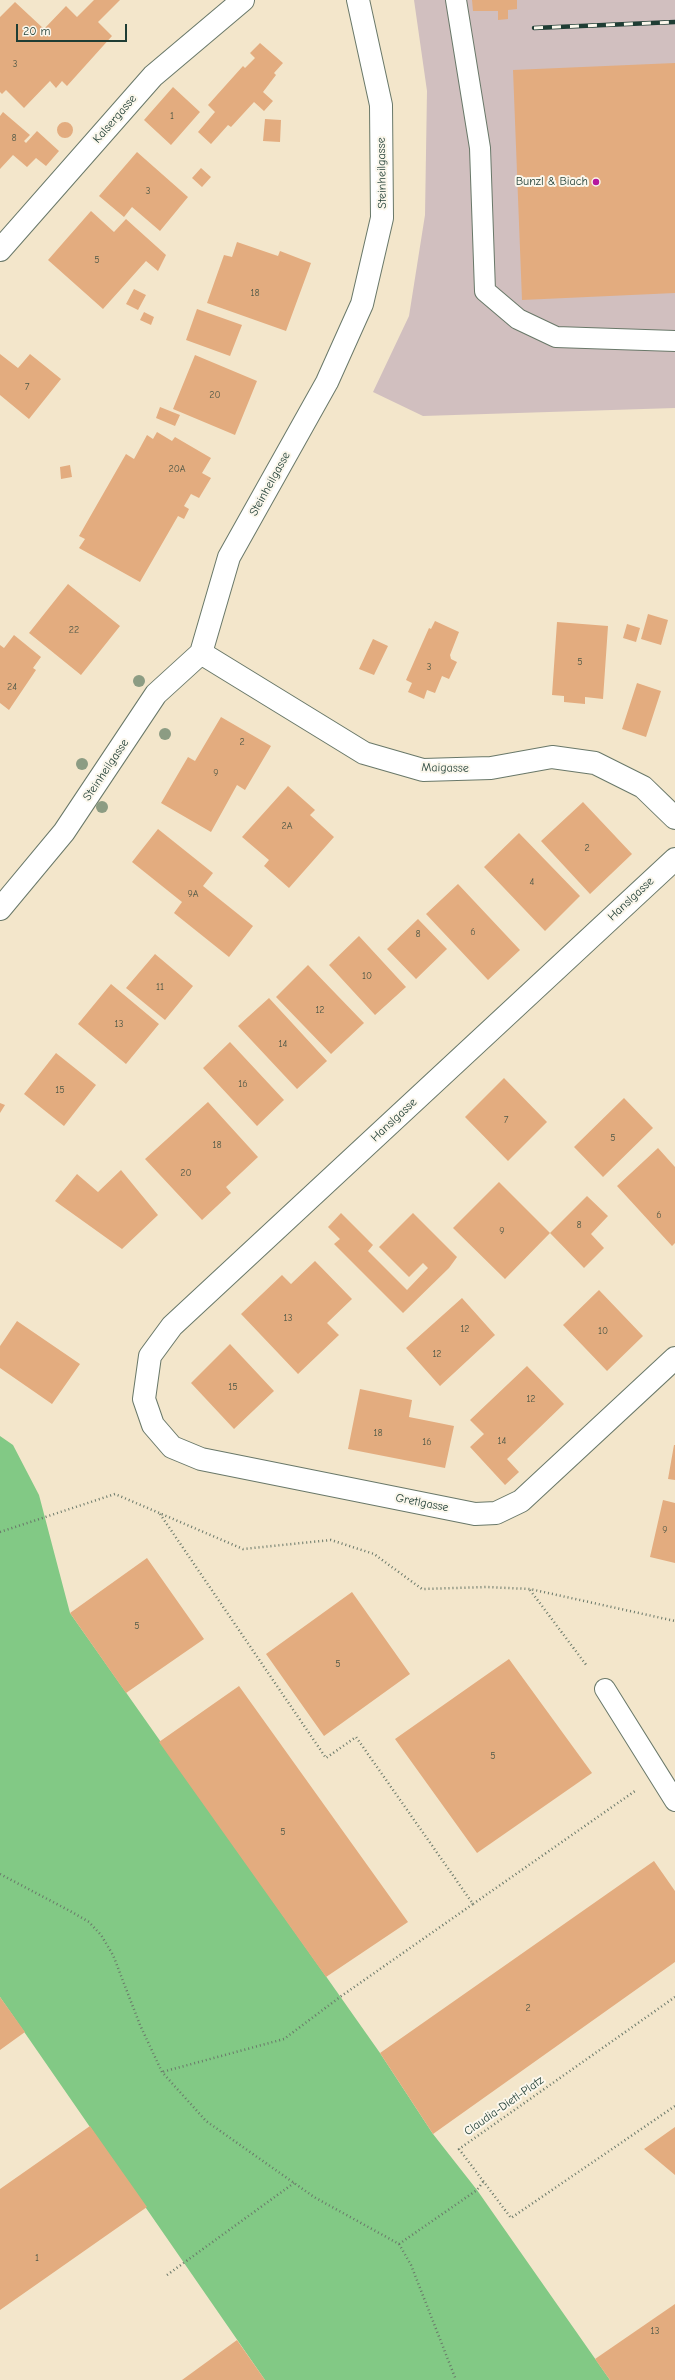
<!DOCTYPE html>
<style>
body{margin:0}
#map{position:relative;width:675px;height:2380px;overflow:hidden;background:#f3e6cb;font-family:"Comic Neue",sans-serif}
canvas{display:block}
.scale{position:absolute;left:16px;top:24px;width:111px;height:18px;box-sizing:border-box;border:2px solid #1f3d34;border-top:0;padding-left:5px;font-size:12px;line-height:14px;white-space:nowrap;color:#1f3d34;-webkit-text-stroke:3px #fbf7ec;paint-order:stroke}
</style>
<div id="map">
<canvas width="675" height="2380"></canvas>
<div class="scale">20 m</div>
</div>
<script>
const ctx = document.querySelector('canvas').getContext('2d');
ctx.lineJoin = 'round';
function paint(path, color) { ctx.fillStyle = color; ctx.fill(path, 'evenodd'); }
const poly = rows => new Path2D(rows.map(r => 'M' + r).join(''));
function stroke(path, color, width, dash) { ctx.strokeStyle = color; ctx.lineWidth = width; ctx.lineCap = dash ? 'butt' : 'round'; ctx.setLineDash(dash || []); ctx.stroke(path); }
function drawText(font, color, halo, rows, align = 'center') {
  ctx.font = font + ' "Comic Neue",sans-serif'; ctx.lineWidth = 4; ctx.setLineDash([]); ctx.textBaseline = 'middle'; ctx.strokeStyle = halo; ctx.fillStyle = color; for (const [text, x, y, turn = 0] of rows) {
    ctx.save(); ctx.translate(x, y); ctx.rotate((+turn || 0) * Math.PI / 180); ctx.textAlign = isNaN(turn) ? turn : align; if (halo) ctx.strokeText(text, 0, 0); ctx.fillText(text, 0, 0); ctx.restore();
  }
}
paint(poly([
 [414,0,675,0,675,408,423,416,373,392,409,316,425,215,427,91]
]), '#d1bfbf');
paint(poly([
 [0,1436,13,1445,39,1495,70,1613,380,2053,433,2134,477,2190,610,2380,265,2380,0,1997]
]), '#82c985');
paint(poly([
 [94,0,120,0,98,22,112,36,67,86,62,81,56,88,50,81,24,108,6,90,2,94,0,92,0,17,15,2,44,29,66,6,77,17],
 [472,0,517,0,517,9,508,10,508,19,498,20,498,11,473,11],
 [260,43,283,63,274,73,276,75,263,92,273,101,264,111,254,102,231,127,228,125,211,144,198,132,215,112,208,105,243,66,245,68,255,58,250,53],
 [675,63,675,293,522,300,513,70],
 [173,87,200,112,171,145,144,120],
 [3,112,30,135,24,141,26,143,37,131,59,151,46,166,36,158,27,167,13,155,0,169,0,116],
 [265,119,281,120,280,142,263,141],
 '57 130a8 8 0 1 1 16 0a8 8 0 1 1-16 0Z',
 [137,152,188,197,160,231,132,207,124,217,99,196],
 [201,168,211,177,202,187,192,178],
 [91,211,114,232,126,219,166,255,158,271,146,261,103,309,48,260],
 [237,242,278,256,280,251,311,263,286,331,207,303,224,255,232,257],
 [134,289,146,295,138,310,126,304],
 [197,309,242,325,230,356,186,340],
 [144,312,154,317,151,325,140,320],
 [0,354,18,368,30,354,61,379,29,419,0,395],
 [195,355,257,381,235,435,173,409],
 [160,407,180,415,175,426,156,418],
 [157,432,172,441,175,437,211,458,202,473,211,478,199,498,191,494,184,506,189,509,184,519,178,516,140,582,79,548,85,539,79,536,126,454,134,459,147,435,153,439],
 [70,465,72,477,61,479,60,467],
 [68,584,120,626,81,675,29,633],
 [648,614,668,620,661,645,641,639],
 [435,621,459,632,450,655,451,659,457,662,449,679,442,676,435,693,427,690,424,699,408,692,412,683,406,680,429,628,431,629],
 [557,622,608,626,603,699,585,697,585,704,564,702,564,696,552,695],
 [627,624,640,628,636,642,623,638],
 [14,635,41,657,33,668,36,670,9,710,0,703,0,645,4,648],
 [373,639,388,646,374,675,359,669],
 [637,683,661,691,646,737,622,729],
 [221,717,271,746,245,790,237,785,211,832,161,803,188,757,195,761],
 [288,786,315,810,310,815,334,837,289,888,264,866,269,860,242,837],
 [583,802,632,854,590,894,541,841],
 [158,829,213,873,203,886,253,926,229,957,174,913,182,902,132,862],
 [519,833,580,896,545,931,484,867],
 [458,884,520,950,488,980,426,914],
 [418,919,447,949,416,979,387,949],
 [359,936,406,987,375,1015,329,965],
 [155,954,193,986,165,1020,126,988],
 [308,965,364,1023,331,1054,276,997],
 [111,984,159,1024,126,1064,78,1024],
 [269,998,327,1061,297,1089,238,1026],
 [230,1042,284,1100,257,1126,203,1068],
 [56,1053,96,1085,64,1126,24,1094],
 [504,1078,547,1122,508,1161,465,1117],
 [624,1098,653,1128,603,1177,574,1147],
 [208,1102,258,1157,226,1187,231,1193,202,1220,145,1159],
 [0,1103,5,1105,0,1113],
 [658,1148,675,1167,675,1243,672,1246,617,1186],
 [121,1170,158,1215,122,1249,55,1201,77,1174,98,1192],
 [499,1182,550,1233,505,1279,453,1228],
 [587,1196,608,1216,591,1234,604,1248,584,1268,550,1233],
 [341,1213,373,1245,368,1251,407,1290,428,1268,423,1263,409,1277,379,1247,413,1213,457,1257,449,1268,403,1313,334,1244,340,1239,328,1227],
 [315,1261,352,1299,327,1323,339,1335,298,1374,241,1314,282,1275,291,1284],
 [599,1290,643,1336,607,1371,563,1325],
 [462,1298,495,1335,440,1386,406,1348],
 [17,1321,80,1364,52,1404,0,1368,0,1346],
 [230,1344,274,1391,234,1429,191,1383],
 [527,1366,564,1404,507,1459,519,1472,505,1485,470,1447,484,1434,470,1420],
 [360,1389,412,1400,409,1417,454,1426,445,1468,348,1449],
 [674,1445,675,1445,675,1480,668,1479],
 [663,1500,675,1503,675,1563,650,1557],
 [147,1558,204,1639,126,1693,70,1613],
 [352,1592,410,1674,324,1736,266,1654],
 [509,1659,592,1773,477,1853,395,1739],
 [239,1686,408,1922,326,1977,159,1742],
 [654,1861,675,1891,675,1962,433,2134,380,2053],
 [0,1997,25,2032,0,2050],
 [90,2126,147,2207,0,2310,0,2189],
 [675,2127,675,2175,644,2149],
 [675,2304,675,2380,610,2380,595,2359],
 [237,2340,265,2380,182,2380]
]), '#e3ac7f');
const service = poly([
 [456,0,480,148,485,291,518,319,556,337,675,341],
 [605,1689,675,1801]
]);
const minor = poly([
 [0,250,153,76,243,0],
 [201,653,364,753,423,770,491,768,552,757,595,763,643,787,675,818],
 [675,859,172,1326,150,1356,144,1399,153,1425,172,1447,201,1459,475,1514,496,1513,521,1501,675,1358],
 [0,909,64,832,156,694,201,653,229,557,327,382,362,304,382,218,381,105,358,0]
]);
stroke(service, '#697869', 22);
stroke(minor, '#697869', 24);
stroke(poly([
 [160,1514,326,1758,356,1737,473,1904,340,1997,284,2039,162,2072],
 [0,1532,115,1494,243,1549,331,1540,374,1554,422,1589,486,1587,530,1589,675,1621],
 [530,1590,587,1666],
 [0,1874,70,1911,89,1922,101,1935,113,1955,140,2025,162,2072,206,2121,314,2197,399,2244,411,2265,456,2380],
 [473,1904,635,1791],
 [675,1997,459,2149,511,2218,675,2106],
 [399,2244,477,2190,483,2182],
 [167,2275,294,2183]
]), '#697869', 2.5, [1, 3]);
stroke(service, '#fff', 20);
stroke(minor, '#fff', 22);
const rail = poly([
 [534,28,675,22]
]);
stroke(rail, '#1f3d34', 4.5);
stroke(rail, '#fbf7ec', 3, [9]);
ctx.fillStyle = '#8c9c83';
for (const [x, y] of [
 [139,681],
 [165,734],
 [82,764],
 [102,807]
]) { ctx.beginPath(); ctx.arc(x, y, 6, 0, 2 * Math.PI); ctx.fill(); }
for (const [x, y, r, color] of [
 [596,182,4,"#b5179e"]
]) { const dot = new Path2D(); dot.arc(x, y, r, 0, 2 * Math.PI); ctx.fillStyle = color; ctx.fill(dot); stroke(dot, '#fbf7ec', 1.5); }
drawText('10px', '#505947', null, [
 ["3",15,64],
 ["1",172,116],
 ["8",14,138],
 ["3",148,191],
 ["5",97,260],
 ["18",255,293],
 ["7",27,387],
 ["20",215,395],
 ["20A",177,469],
 ["22",74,630],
 ["5",580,662],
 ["3",429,667],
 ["24",12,687],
 ["2",242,742],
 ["9",216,773],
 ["2A",287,826],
 ["2",587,848],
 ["4",532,882],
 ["9A",193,894],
 ["6",473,932],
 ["8",418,934],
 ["10",367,976],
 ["11",160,987],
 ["12",320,1010],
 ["13",119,1024],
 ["14",283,1044],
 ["16",243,1084],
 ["15",60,1090],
 ["7",506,1120],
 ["5",613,1138],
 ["18",217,1145],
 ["20",186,1173],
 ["6",659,1215],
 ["8",579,1225],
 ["9",502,1231],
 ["13",288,1318],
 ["12",465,1329],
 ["10",603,1331],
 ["12",437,1354],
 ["15",233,1387],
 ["12",531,1399],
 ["18",378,1433],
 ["14",502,1441],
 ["16",427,1442],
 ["9",665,1530],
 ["5",137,1626],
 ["5",338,1664],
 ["5",493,1756],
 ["5",283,1832],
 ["2",528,2008],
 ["1",37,2258],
 ["13",655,2331]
]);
drawText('12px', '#1f3d34', '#fbf7ec', [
 ["Kalsergasse",115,119,-49],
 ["Steinheilgasse",382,173,-91],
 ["Steinheilgasse",270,484,-61],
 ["Maigasse",445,768,1],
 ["Steinheilgasse",106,770,-56],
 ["Hanslgasse",631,899,-43],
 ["Hanslgasse",394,1120,-43],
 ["Gretlgasse",422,1503,11],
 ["Claudia-Dietl-Platz",504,2106,-35]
]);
drawText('12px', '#1f3d34', '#fbf7ec', [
 ["Bunzl & Biach",588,182]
], 'right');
</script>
